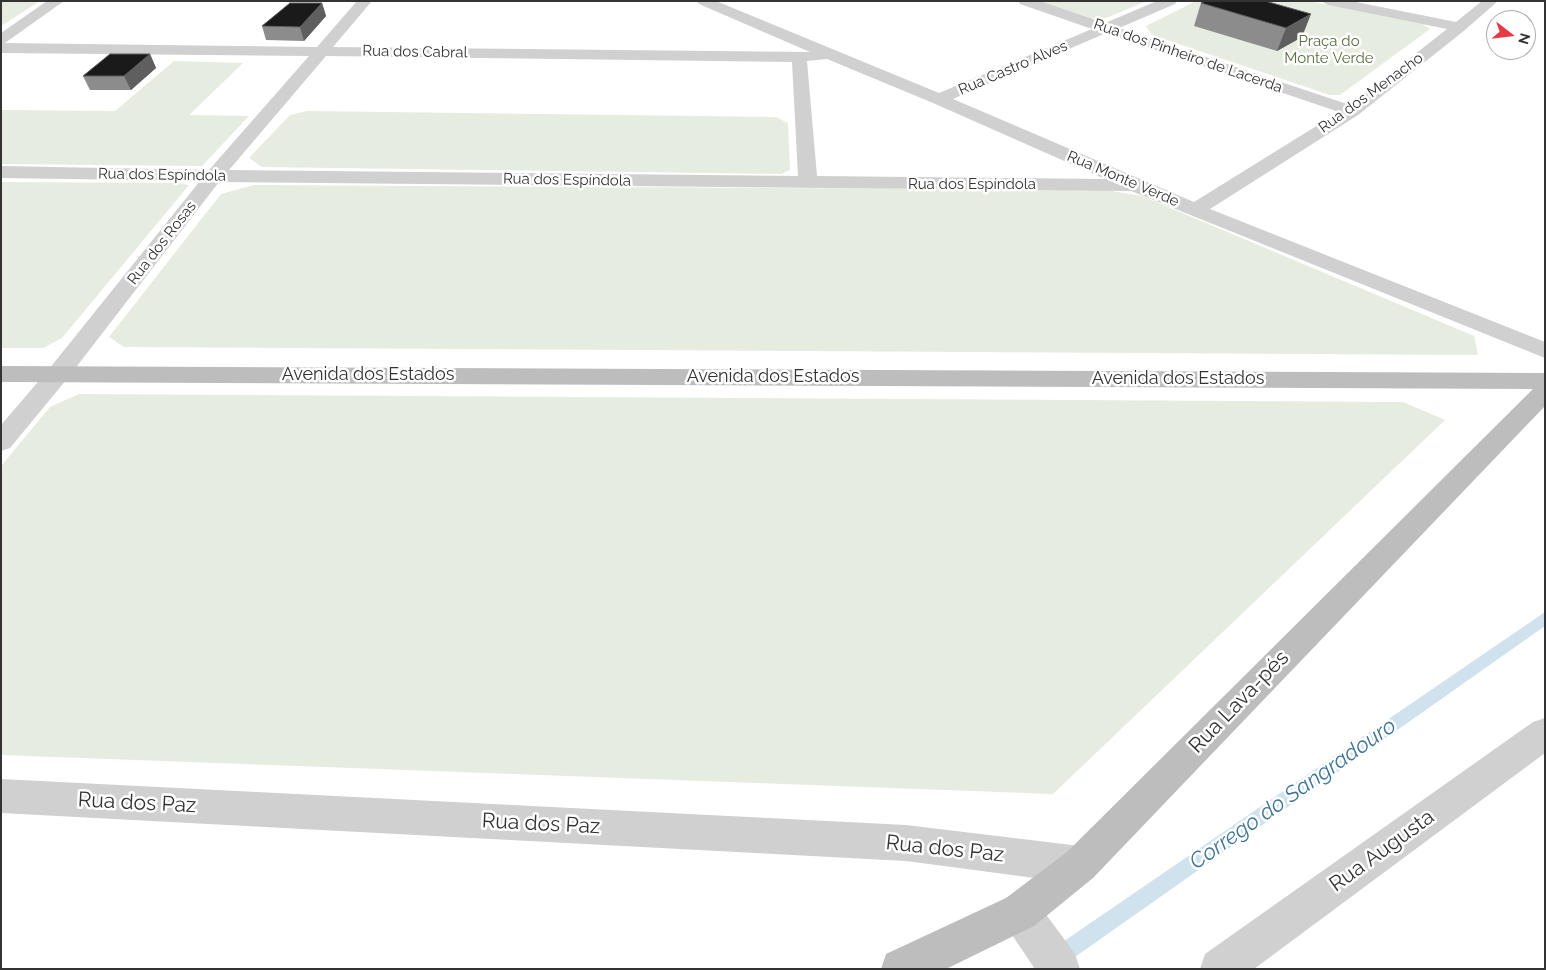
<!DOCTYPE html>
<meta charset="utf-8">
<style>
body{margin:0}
#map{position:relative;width:1546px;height:970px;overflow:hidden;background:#fff;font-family:Raleway,sans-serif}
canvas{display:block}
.frame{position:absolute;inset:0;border:2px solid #333;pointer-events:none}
.north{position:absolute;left:1486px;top:10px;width:50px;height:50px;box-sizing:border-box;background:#fff;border:1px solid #adadad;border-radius:50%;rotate:106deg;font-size:14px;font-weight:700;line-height:20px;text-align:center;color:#333}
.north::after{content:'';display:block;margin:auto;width:18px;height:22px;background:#e63946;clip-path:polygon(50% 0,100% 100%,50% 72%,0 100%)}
</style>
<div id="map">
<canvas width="1546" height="970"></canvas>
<div class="frame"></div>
<div class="north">N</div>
</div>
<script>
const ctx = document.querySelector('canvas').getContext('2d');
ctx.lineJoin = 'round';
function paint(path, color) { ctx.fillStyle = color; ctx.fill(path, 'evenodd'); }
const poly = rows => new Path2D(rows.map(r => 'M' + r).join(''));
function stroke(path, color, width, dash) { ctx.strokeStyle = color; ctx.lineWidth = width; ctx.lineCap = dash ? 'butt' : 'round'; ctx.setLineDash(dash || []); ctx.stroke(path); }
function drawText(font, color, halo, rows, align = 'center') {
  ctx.font = font + ' Raleway,sans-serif'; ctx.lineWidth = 5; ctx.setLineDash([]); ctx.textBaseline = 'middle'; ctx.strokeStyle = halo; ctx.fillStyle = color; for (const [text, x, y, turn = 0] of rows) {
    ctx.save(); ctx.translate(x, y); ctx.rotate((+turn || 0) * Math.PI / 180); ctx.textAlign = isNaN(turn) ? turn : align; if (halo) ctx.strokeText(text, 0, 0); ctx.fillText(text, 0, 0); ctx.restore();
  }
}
paint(poly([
 [1,1,40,1,1,26],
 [1040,1,1147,1,1106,18,1091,18],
 [1196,1,1309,1,1422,24,1430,29,1340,95,1330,95,1152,35,1146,26],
 [174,61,243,63,189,115,249,116,202,166,1,164,1,110,115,111],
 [307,111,776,117,788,123,790,170,781,174,262,167,249,158,290,115],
 [1,182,178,183,189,185,62,338,43,348,1,348],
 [254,185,1106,190,1142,196,1474,336,1478,355,124,347,109,337,221,194],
 [79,394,1403,402,1445,420,1053,794,1,755,1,466,50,407]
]), '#e6ecdf');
paint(poly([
 [1545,612,1545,626,1065,964,1058,966,1051,964,1049,957,1051,950,1545,612]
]), '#cfe2ee');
paint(poly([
 [47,1,64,1,5,43,317,47,357,1,372,1,333,47,810,52,699,4,697,1,716,1,939,93,1092,29,1020,4,1018,1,1040,1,1105,23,1157,1,1177,1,1175,4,1119,28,1350,105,1447,29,1328,5,1321,1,1351,1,1456,22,1482,1,1498,1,1465,30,1358,115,1210,209,1545,342,1545,358,1131,191,219,182,67,379,10,448,1,451,1,425,49,369,200,181,1,178,1,166,209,170,309,56,1,53,1,33,47,1],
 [1106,33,1339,112,1194,202,953,99,1106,33],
 [326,56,792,62,798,176,229,170,326,56],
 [827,59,933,103,1105,179,817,176,807,61,827,59],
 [1545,718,1545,753,1254,969,1200,969,1205,954,1533,722,1545,718],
 [1,779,906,825,1080,846,1093,852,1099,865,1093,878,1080,884,906,861,1,813,1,779],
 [1020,892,1034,898,1075,954,1080,969,1035,969,1006,926,1000,912,1006,898,1020,892]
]), '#d0d0d0');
paint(poly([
 [1,366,1545,373,1545,406,1093,878,1034,926,946,969,881,969,886,954,1006,898,1067,852,1533,389,1,382,1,366]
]), '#bdbdbd');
paint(poly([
 [1265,1,1302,37,1277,51,1194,26,1201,3],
 [322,3,326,16,304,41,266,40,262,26],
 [150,54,156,68,131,90,90,90,83,76]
]), '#8c8c8c');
paint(poly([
 [322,3,326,16,304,41,300,27],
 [1311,14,1302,37,1277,51,1286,28],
 [150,54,156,68,131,90,124,76]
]), '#5f5f5f');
const building = poly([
 [1205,1,1265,1,1311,14,1286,28,1201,3,1205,1],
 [290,3,322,3,300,27,262,26,290,3],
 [110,54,150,54,124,76,83,76,110,54]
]);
paint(building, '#1a1a1a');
stroke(building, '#5f5f5f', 1);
drawText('15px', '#56703f', '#fff', [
 ["Praça do",1329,41],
 ["Monte Verde",1329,58]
]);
drawText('15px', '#333', '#fff', [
 ["Rua dos Cabral",415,52,1],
 ["Rua dos Pinheiro de Lacerda",1188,56,19],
 ["Rua Castro Alves",1013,68,-23],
 ["Rua dos Menacho",1371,93,-36],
 ["Rua dos Espíndola",162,175,1],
 ["Rua Monte Verde",1123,179,23],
 ["Rua dos Espíndola",567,180,1],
 ["Rua dos Espíndola",972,184],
 ["Rua dos Rosas",162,243,-52]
]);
drawText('18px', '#333', '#fff', [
 ["Avenida dos Estados",368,375],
 ["Avenida dos Estados",773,377],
 ["Avenida dos Estados",1178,379]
]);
drawText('21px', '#333', '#fff', [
 ["Rua Lava-pés",1239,702,-46],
 ["Rua dos Paz",137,803,3],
 ["Rua dos Paz",541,824,3],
 ["Rua dos Paz",945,849,6],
 ["Rua Augusta",1382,851,-36]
]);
drawText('italic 22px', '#3f7597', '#fff', [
 ["Corrego do Sangradouro",1293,794,-35]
]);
</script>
